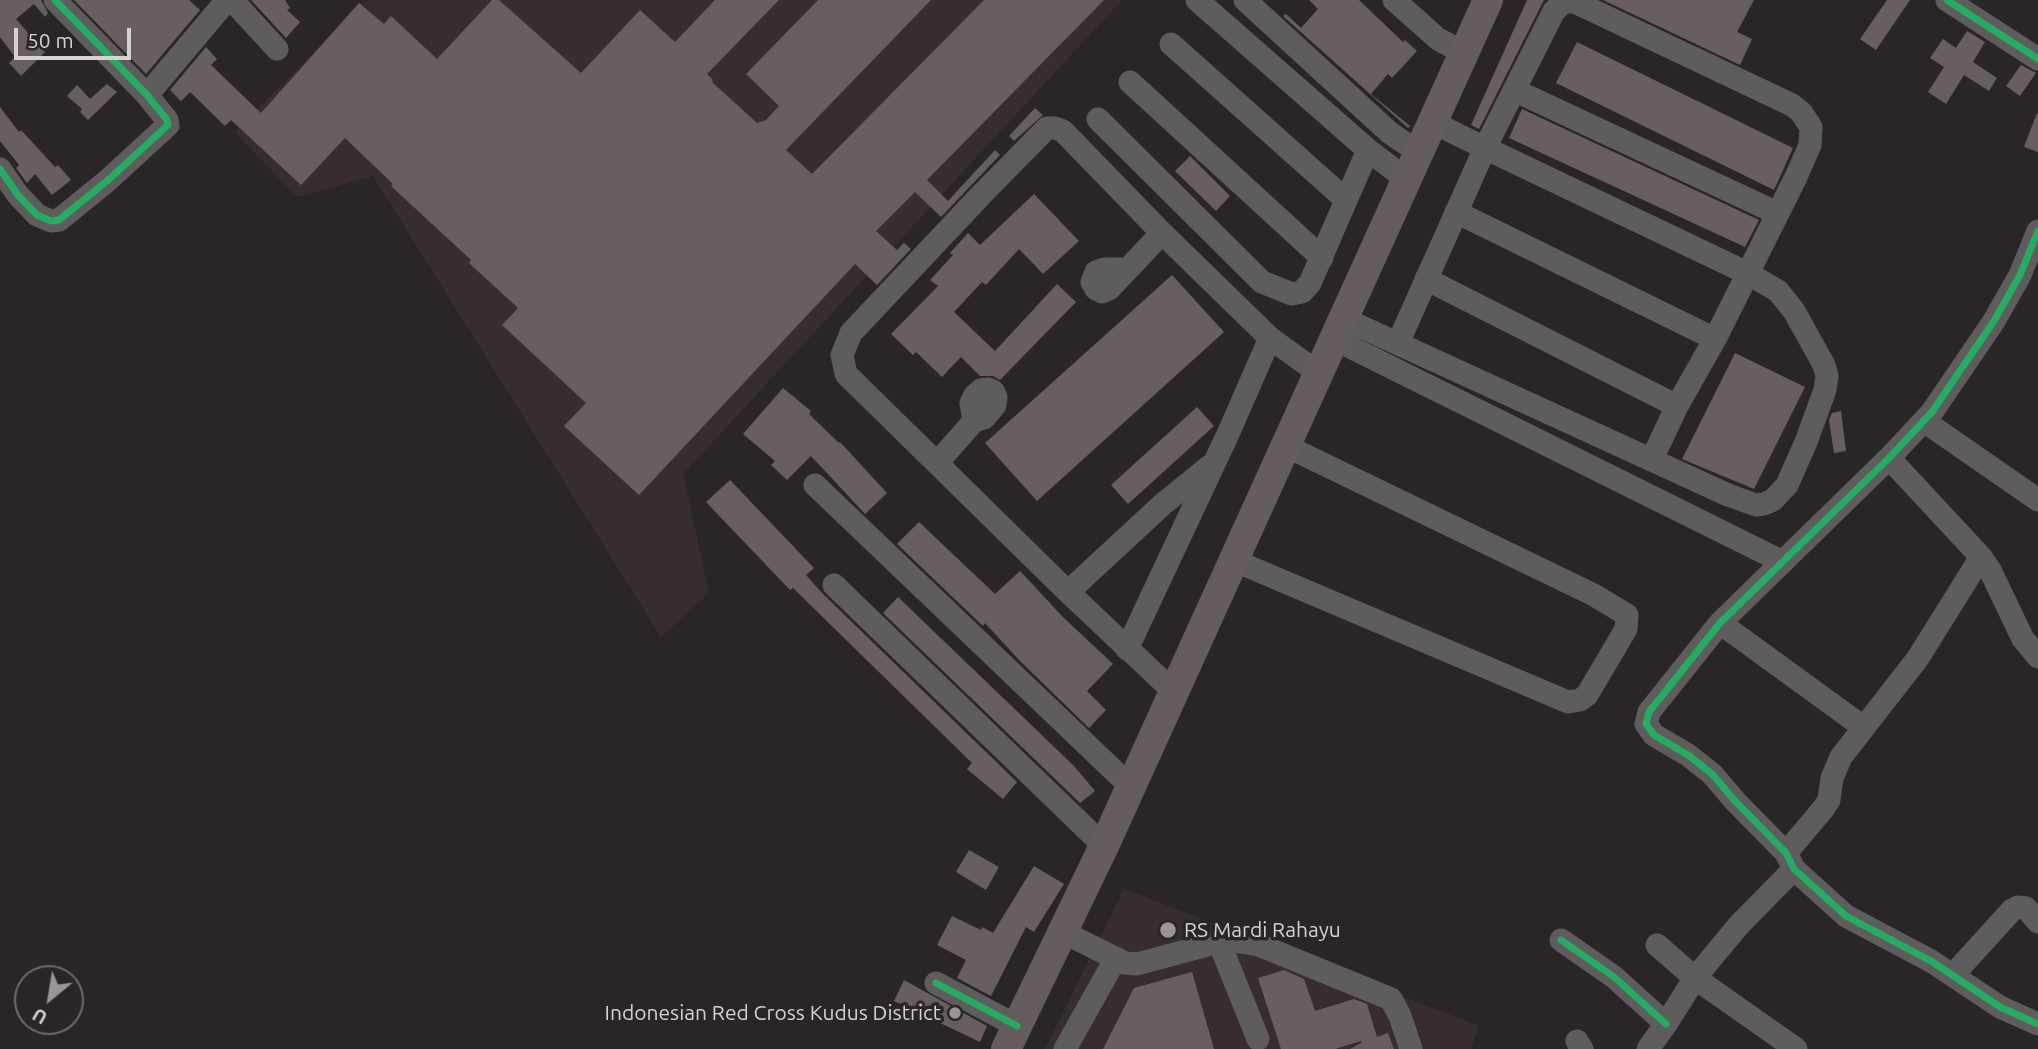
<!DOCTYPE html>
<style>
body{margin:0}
#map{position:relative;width:2038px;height:1049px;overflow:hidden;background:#2a2627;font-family:Ubuntu,sans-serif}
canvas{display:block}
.north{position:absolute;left:14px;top:965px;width:70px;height:70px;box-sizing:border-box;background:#2b2526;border:2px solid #6f6a6b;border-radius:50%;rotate:210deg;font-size:19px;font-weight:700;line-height:28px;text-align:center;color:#d5d2d2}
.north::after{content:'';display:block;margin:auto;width:24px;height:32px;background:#999696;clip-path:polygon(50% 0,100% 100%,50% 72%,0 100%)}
.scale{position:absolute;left:14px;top:28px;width:117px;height:32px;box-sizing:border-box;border:4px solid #d5d2d2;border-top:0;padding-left:9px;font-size:21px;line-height:24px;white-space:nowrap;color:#d5d2d2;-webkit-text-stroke:5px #2b2526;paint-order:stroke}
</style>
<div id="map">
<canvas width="2038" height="1049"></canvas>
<div class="north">U</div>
<div class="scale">50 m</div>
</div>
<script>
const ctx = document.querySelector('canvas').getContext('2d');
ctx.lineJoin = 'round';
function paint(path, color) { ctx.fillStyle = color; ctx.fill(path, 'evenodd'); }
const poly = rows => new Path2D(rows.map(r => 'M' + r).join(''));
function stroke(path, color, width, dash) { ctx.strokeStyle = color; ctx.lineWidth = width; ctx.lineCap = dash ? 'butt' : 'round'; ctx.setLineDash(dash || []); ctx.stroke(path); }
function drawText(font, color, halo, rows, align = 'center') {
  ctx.font = font + ' Ubuntu,sans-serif'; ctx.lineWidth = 7; ctx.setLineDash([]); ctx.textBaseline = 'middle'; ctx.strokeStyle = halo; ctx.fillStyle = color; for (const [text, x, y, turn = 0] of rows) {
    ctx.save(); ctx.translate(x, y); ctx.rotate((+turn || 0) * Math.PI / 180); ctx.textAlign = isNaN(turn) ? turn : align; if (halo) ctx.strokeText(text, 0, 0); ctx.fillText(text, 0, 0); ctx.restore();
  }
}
paint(poly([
 [372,0,1122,0,683,474,709,593,661,637,373,176,297,197,235,132,363,3],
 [1124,889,1479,1026,1471,1049,1045,1049]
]), '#382d2e');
paint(poly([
 [0,0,41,0,48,13,45,17,34,4,16,19,45,52,21,76,9,63,15,57,0,37],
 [74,0,189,0,200,10,146,74],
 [251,0,285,0,290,8,287,10,300,22,286,38],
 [492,0,499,0,581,73,640,10,675,42,715,0,779,0,707,74,713,80,712,82,757,123,766,120,779,106,746,74,818,0,931,0,786,150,812,174,984,0,1104,0,927,180,948,201,995,150,1000,155,941,217,915,192,876,231,897,250,904,243,911,249,877,285,855,264,639,495,564,426,586,403,502,325,518,308,469,263,471,260,391,186,393,184,345,138,301,185,231,120,225,126,190,92,181,101,170,90,206,47,217,59,211,65,261,113,359,3,384,24,391,16,437,59],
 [1309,0,1359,0,1403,42,1405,40,1417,51,1392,78,1388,74,1371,94,1410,126,1408,128,1283,16,1286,14,1301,28,1318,9],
 [1527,0,1544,0,1479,129,1471,125],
 [1603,0,1754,0,1737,32,1752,39,1740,65],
 [1887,0,1910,0,1876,50,1860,39],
 [1967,31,1985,42,1973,62,1997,78,1989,91,1964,75,1946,104,1928,92,1944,67,1930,58,1943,39,1956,48],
 [1577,42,1793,148,1774,190,1556,83],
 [2021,65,2036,73,2020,96,2006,86],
 [107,84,117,92,88,120,80,112,82,109,67,96,77,85,90,99],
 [0,107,19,132,21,130,55,167,58,165,71,180,52,195,35,174,27,183,16,168,19,165,0,141],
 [1035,108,1043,115,1014,141,1009,136],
 [1522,109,1759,220,1745,247,1509,138],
 [2037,113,2038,114,2038,152,2024,147],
 [1190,156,1230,196,1216,211,1175,171],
 [1034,194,1079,241,1043,274,1019,249,986,285,982,282,954,312,995,351,1057,284,1076,302,1000,380,993,376,980,376,961,357,942,377,916,352,913,355,891,334,938,286,930,280,953,255,950,253,968,233,980,245],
 [1172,275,1224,332,1037,501,985,443],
 [1735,353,1805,387,1754,489,1682,459],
 [783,388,811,411,809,414,839,443,840,442,887,493,865,514,811,456,787,480,771,465,775,461,743,434],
 [1197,407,1214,426,1128,504,1111,485],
 [1841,411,1846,451,1834,453,1829,420,1832,413],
 [730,480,814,568,806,575,824,595,1017,782,1003,799,967,769,972,763,793,588,790,590,706,502],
 [919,522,995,594,1020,571,1063,617,1113,664,1087,691,1106,710,1089,728,1020,661,985,623,983,626,897,544],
 [898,597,1074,766,1095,791,1080,803,883,613],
 [969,850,999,867,986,890,956,872],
 [1034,866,1064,884,1034,932,1026,927,991,996,957,978,966,960,937,945,952,916,981,930,982,927,993,933],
 [1284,970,1304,979,1315,1011,1354,999,1367,1004,1377,1037,1388,1033,1394,1049,1350,1049,1361,1043,1361,1041,1335,1049,1281,1049,1258,978],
 [1192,972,1214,1049,1103,1049,1134,988],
 [904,980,987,1026,980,1042,894,1001]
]), '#695e5f');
stroke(poly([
 [232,0,277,49],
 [1197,0,1368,150,1406,179],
 [1245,0,1390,133,1418,152],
 [1394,0,1438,39,1464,53],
 [1947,0,2038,59],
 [1171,44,1346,200],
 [1130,82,1322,258],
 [1514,90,1777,213],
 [147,95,227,0],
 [1098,119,1262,282,1292,294,1302,292,1310,283,1368,150],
 [1432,122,1485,148,1554,11,1564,2,1575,2,1792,105,1801,112,1811,127,1810,145,1796,177,1715,339,1677,406,1652,459],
 [0,169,18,195,37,215,51,221,59,220,107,181,168,125,167,120,147,95,55,0],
 [1456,212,1715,339],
 [2038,231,2020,275,1994,321,1932,412,1889,458,1720,623,1649,712,1646,724,1654,735,1688,755,1712,774,1735,801,1786,853,1794,869,1846,916,1931,961,2000,1007,2038,1024],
 [1127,269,1105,269,1096,272,1092,282,1096,289,1102,292,1109,289,1162,233],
 [1426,279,1677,406],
 [1342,318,1728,495,1756,505,1764,504,1773,500,1787,485,1806,442,1825,390,1827,376,1824,365,1794,311,1778,291,1747,273,1485,148,1398,343],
 [1334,339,1783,562],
 [988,389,993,391,996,397,995,405,984,418,974,421,971,403,975,395,981,390,988,389],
 [1924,421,2038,500],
 [1889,458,1981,557,1990,570,2023,639,2038,657],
 [937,463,974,421],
 [815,485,1130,786],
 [1233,560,1568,702,1580,700,1587,695,1626,629,1627,615,1594,595,1284,445],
 [834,585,1104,846],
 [1068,592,1163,504,1210,466],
 [1720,623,1863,727],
 [1127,649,1228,434,1270,338],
 [1173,691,1068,592,846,374,842,355,851,333,981,195,1047,128,1055,128,1063,131,1162,233,1270,338,1317,372],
 [1786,853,1823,809,1829,800,1832,778,1841,757,1918,658,1981,557],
 [1063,932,1125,963,1137,964,1219,942,1233,941,1259,945,1391,999,1400,1016,1411,1049],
 [1561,940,1614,977,1666,1024],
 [1219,942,1258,1039],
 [1657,945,1695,978,1796,1049],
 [1953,975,2012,910,2018,907,2026,908,2038,922],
 [936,983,1017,1026],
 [1577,1041,1582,1049],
 [1065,1049,1116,958],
 [1648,1049,1666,1024,1695,978,1738,926,1794,869]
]), '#5f5c5d', 23);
stroke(poly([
 [1006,1049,1104,846,1488,0]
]), '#645c5d', 30);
stroke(poly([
 [1947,0,2038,59],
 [0,169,18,195,37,215,51,221,59,220,107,181,168,125,167,120,147,95,55,0],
 [2038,231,2020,275,1994,321,1932,412,1889,458,1720,623,1649,712,1646,724,1654,735,1688,755,1712,774,1735,801,1786,853,1794,869,1846,916,1931,961,2000,1007,2038,1024],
 [1561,940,1614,977,1666,1024],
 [936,983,1017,1026]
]), '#26ab63', 7);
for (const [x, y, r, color] of [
 [1168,930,9,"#999696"],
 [955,1013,7,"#999696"]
]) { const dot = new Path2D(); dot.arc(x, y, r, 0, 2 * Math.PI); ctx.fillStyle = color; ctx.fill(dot); stroke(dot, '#2b2526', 2.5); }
drawText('21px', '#d5d2d2', '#2b2526', [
 ["RS Mardi Rahayu",1184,930],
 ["Indonesian Red Cross Kudus District",941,1013,"right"]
], 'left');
</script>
